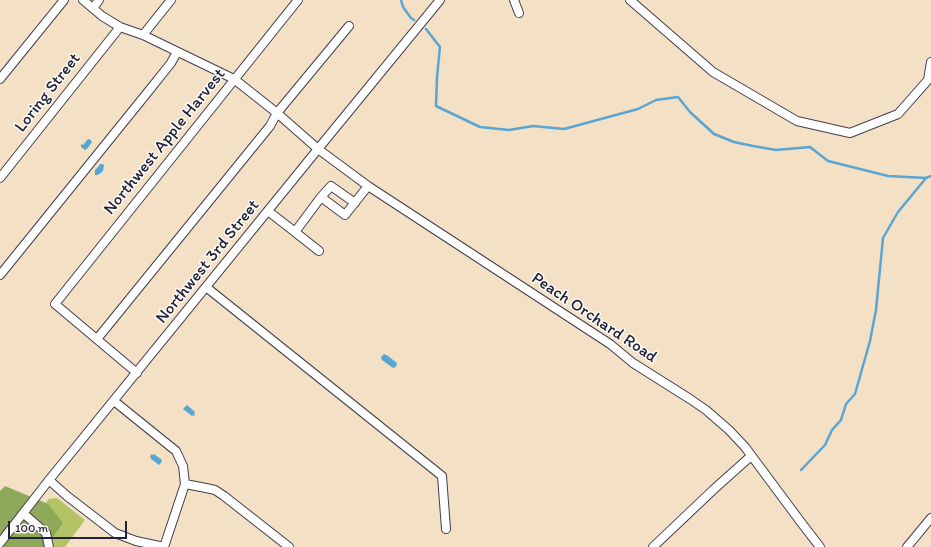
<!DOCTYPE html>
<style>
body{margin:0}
#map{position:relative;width:931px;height:547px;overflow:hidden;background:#f4e0c5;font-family:Itim,sans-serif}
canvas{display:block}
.scale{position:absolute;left:8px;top:521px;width:119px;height:18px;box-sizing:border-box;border:2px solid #22223b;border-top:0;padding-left:5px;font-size:12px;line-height:14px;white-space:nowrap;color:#22223b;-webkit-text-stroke:3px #fdfcf7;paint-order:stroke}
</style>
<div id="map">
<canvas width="931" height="547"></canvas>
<div class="scale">100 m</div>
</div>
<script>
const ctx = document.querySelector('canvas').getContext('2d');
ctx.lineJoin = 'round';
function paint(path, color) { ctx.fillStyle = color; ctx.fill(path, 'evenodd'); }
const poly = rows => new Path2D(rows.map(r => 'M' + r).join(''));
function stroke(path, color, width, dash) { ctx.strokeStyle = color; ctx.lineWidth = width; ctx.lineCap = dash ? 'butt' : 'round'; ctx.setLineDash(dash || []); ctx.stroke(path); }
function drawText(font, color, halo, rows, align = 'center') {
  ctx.font = font + ' Itim,sans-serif'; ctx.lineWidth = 3; ctx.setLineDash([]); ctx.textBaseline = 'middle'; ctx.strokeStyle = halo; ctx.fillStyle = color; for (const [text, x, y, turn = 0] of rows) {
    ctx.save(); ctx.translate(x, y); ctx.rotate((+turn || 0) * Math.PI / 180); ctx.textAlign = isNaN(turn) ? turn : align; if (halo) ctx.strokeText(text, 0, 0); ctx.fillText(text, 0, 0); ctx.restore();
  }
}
paint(poly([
 [57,498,85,520,65,547,11,547,49,499]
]), '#b4c366');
paint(poly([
 [5,486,48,504,63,523,46,547,0,547,0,491]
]), '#8fa95b');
paint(poly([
 [88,139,91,140,92,142,87,149,85,150,81,147,81,144,83,145],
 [100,164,102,164,104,165,103,171,98,175,95,175,95,170,98,167],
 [384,354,388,356,397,363,396,367,393,368,382,360,381,357],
 [187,405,195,412,194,414,195,415,194,416,193,415,192,416,183,409],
 [152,454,153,455,154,454,162,460,162,461,160,464,159,465,151,459,150,456]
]), '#58a6d1');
stroke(poly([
 [401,0,403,7,411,18,414,20],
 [426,29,440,47,437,77,436,106,480,127,509,130,533,126,564,129,638,109,656,100,678,97,690,112,714,134,734,142,753,146,776,150,810,147,828,161,888,176,926,178,931,176],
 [801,470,825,445,832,430,841,420,846,404,855,394,870,341,876,310,883,238,898,212,926,178]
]), '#58a6d1', 2.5);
const minor = poly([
 [83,0,102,16,120,27,143,35,234,79,277,113,318,149,368,186,610,344,633,363,690,399,706,410,729,430,745,447,803,525,820,547],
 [514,0,519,13],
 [630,0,713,72,797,121,850,133,898,114,928,80,931,62],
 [93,8,99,0],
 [143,35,171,0],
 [0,79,64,0],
 [0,178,120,27],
 [321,197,331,186,355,203],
 [268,211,295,232,321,197,345,215,368,186],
 [295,232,319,251],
 [0,275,147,93,171,63,177,52],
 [206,287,442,476,446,529],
 [97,339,270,126,277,113,349,26],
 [137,373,55,304,298,0],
 [114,401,176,451,183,466,185,484,164,547],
 [49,480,67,496,115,533,136,541,164,547],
 [185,484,206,488,215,490,224,496,289,547],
 [24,514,46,533,49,547],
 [0,543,49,480,318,149,440,0],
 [653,547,713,490,751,456],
 [907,547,931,518]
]);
stroke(minor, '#423e50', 10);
stroke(minor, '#fff', 8);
drawText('17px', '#22223b', '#fdfcf7', [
 ["Loring Street",48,93,-52],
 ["Northwest Apple Harvest",165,142,-51],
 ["Northwest 3rd Street",208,262,-51],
 ["Peach Orchard Road",594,318,34]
]);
</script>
